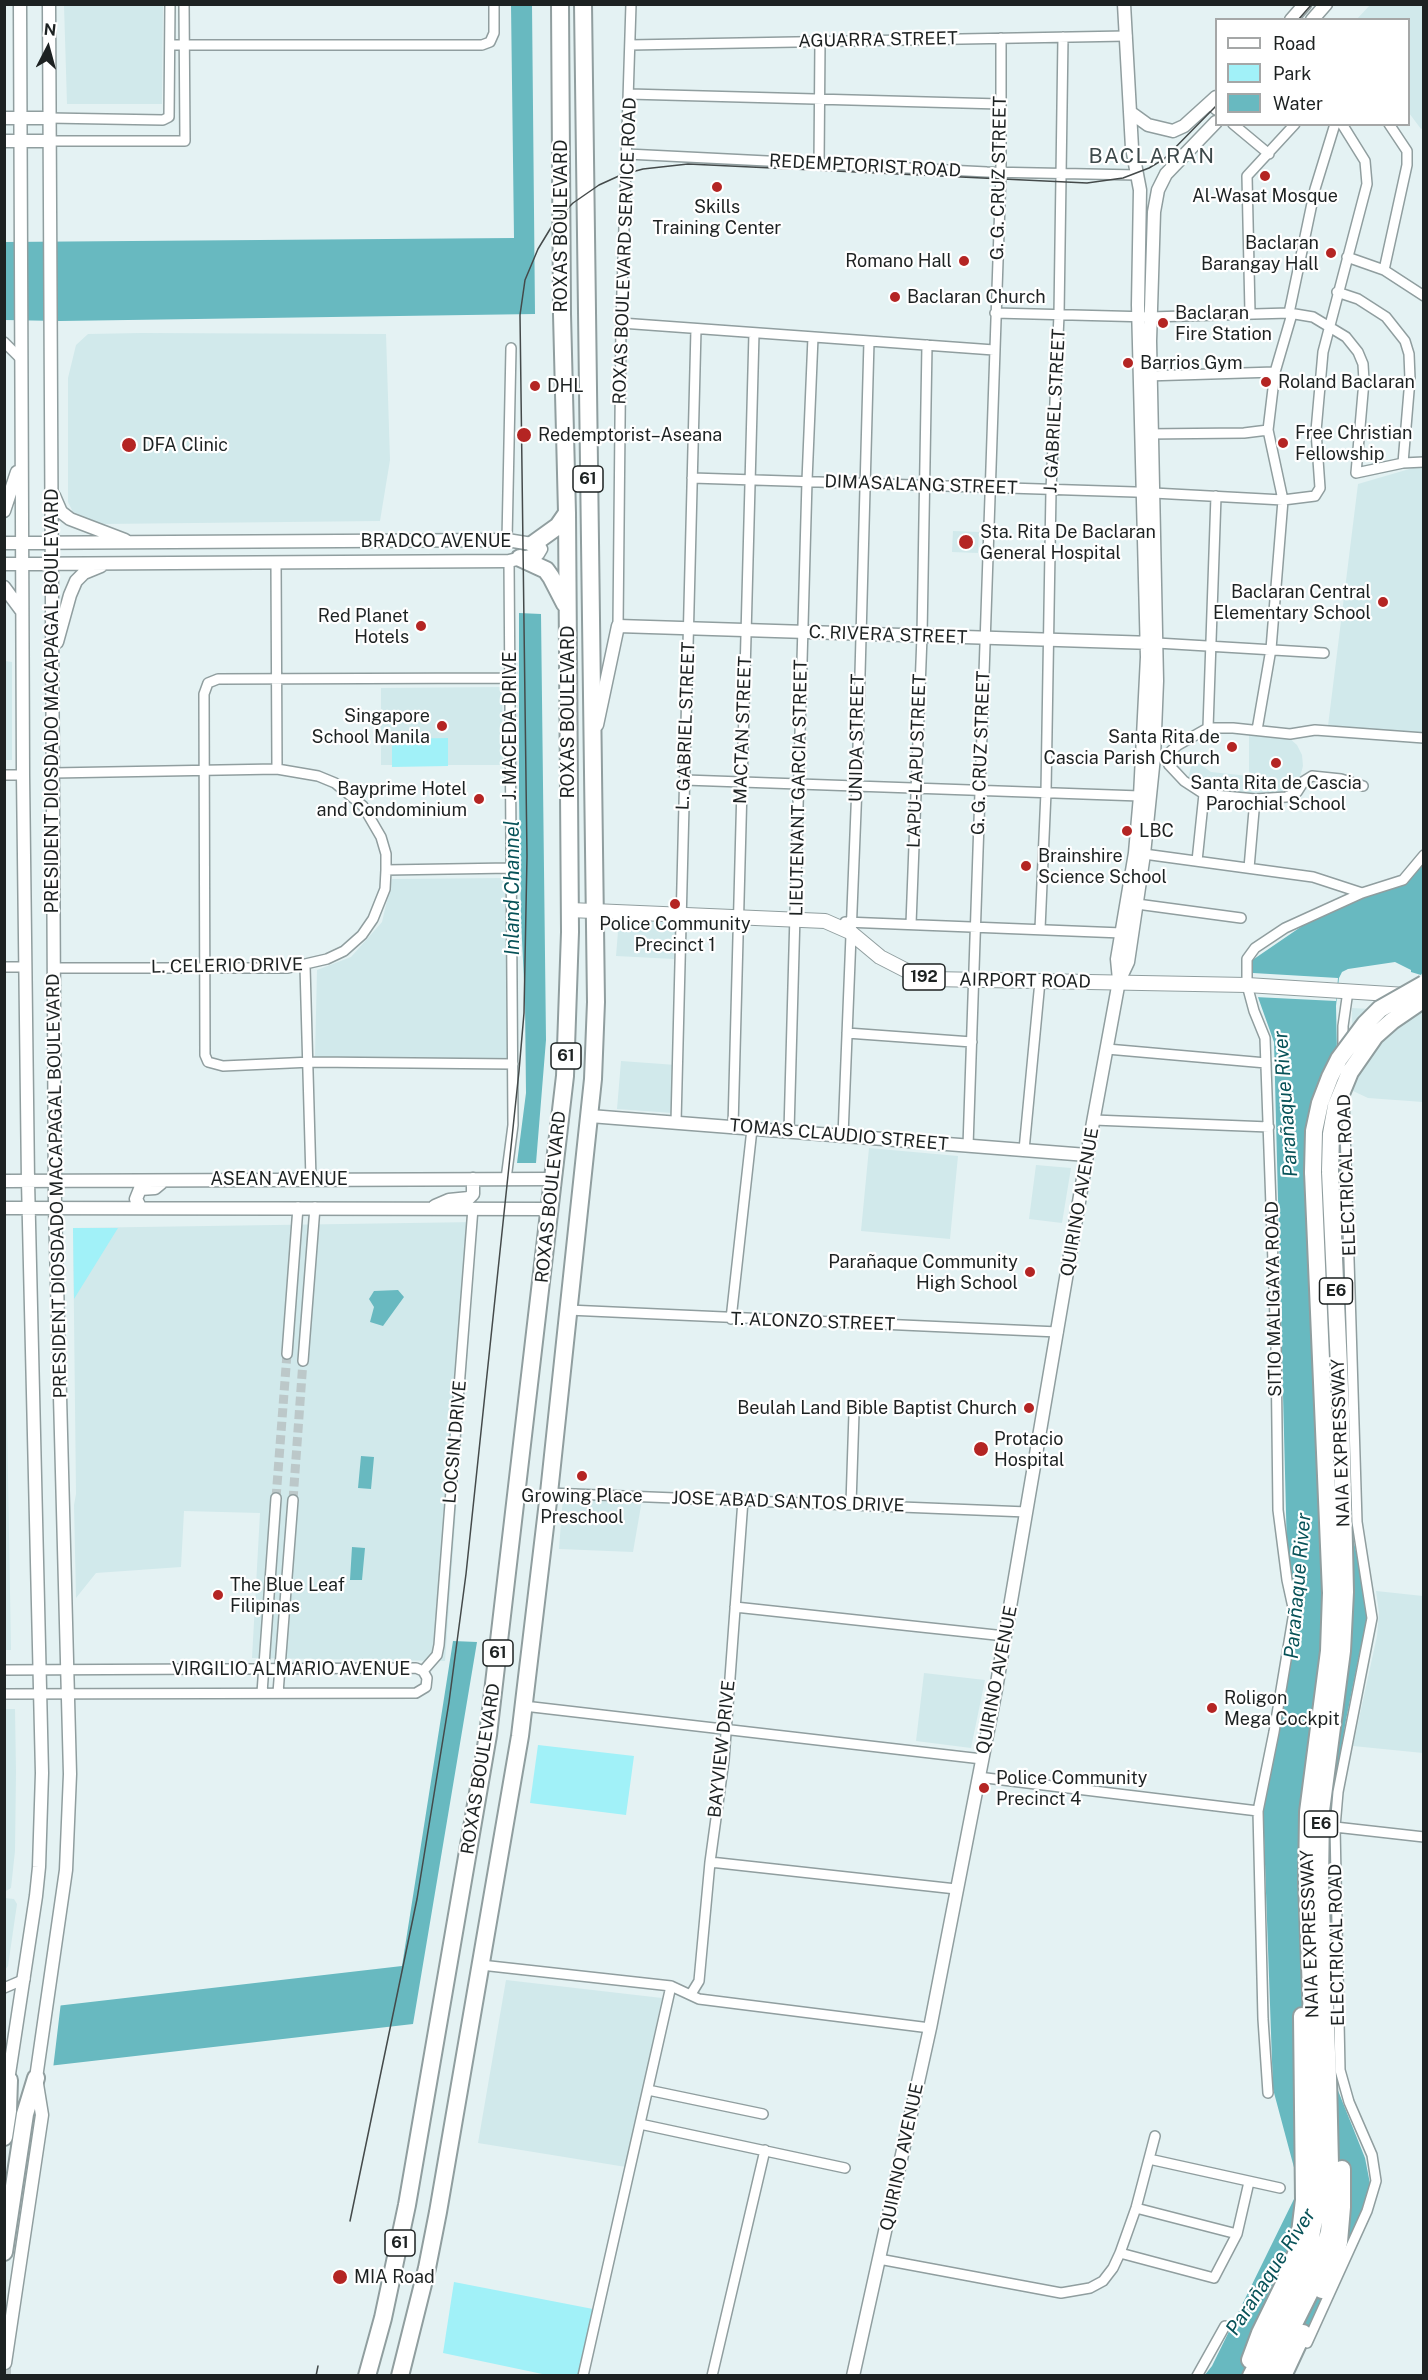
<!DOCTYPE html>
<meta charset="utf-8">
<style>
body{margin:0}
#map{position:relative;width:1428px;height:2380px;overflow:hidden;background:#e4f2f3;font-family:"Public Sans",sans-serif}
canvas{display:block}
.frame{position:absolute;inset:0;border:6px solid #1d2222;pointer-events:none}
.legend{position:absolute;left:1215px;top:18px;width:195px;height:108px;box-sizing:border-box;background:#fff;border:2px solid #a5a7a7;margin:0;padding:8px 10px;list-style:none;font-size:18px;color:#1d2222}
.legend li{display:flex;align-items:center;gap:12px;height:30px}
.legend b{width:30px;border:2px solid #a5a7a7}
.north{position:absolute;left:18px;top:18px;width:60px;height:60px;-webkit-text-stroke:4px #fff;paint-order:stroke;rotate:6deg;font-size:16px;font-weight:700;line-height:24px;text-align:center;color:#1d2222}
.north::after{content:'';display:block;margin:auto;width:21px;height:27px;background:#1d2222;clip-path:polygon(50% 0,100% 100%,50% 72%,0 100%)}
</style>
<div id="map">
<canvas width="1428" height="2380"></canvas>
<div class="frame"></div>
<ul class="legend">
<li><b style="height:8px;background:#fff"></b>Road</li>
<li><b style="height:16px;background:#a1f1f8"></b>Park</li>
<li><b style="height:16px;background:#68b9c0"></b>Water</li>
</ul>
<div class="north">N</div>
</div>
<script>
const ctx = document.querySelector('canvas').getContext('2d');
ctx.lineJoin = 'round';
function paint(path, color) { ctx.fillStyle = color; ctx.fill(path, 'evenodd'); }
const poly = rows => new Path2D(rows.map(r => 'M' + r).join(''));
function stroke(path, color, width, dash) { ctx.strokeStyle = color; ctx.lineWidth = width; ctx.lineCap = dash ? 'butt' : 'round'; ctx.setLineDash(dash || []); ctx.stroke(path); }
function drawText(font, color, halo, rows, align = 'center') {
  ctx.font = font + ' "Public Sans",sans-serif'; ctx.lineWidth = 4.5; ctx.setLineDash([]); ctx.textBaseline = 'middle'; ctx.strokeStyle = halo; ctx.fillStyle = color; for (const [text, x, y, turn = 0] of rows) {
    ctx.save(); ctx.translate(x, y); ctx.rotate((+turn || 0) * Math.PI / 180); ctx.textAlign = isNaN(turn) ? turn : align; if (halo) ctx.strokeText(text, 0, 0); ctx.fillText(text, 0, 0); ctx.restore();
  }
}
paint(poly([
 [64,5,163,5,162,104,67,104],
 [1370,5,1423,5,1424,127,1421,129,1409,113,1408,20,1357,19],
 [141,333,386,334,390,460,380,521,102,524,73,512,68,502,68,378,76,345,88,334],
 [1423,465,1423,734,1328,726,1358,484],
 [953,531,979,532,978,553,952,552],
 [5,661,12,662,12,760,5,760],
 [502,687,503,765,381,765,381,688],
 [1249,732,1288,737,1297,745,1302,755,1303,766,1300,777,1292,786,1282,792,1264,795,1208,790,1188,778,1193,759,1211,772,1249,776],
 [505,878,509,1061,315,1057,317,970,351,957,382,922,392,879],
 [619,919,676,922,674,959,616,956],
 [1423,1007,1423,1102,1368,1098,1353,1091,1352,1008,1410,1011],
 [621,1061,676,1065,672,1113,617,1109],
 [869,1148,958,1156,950,1239,861,1231],
 [1036,1165,1071,1168,1062,1223,1029,1219],
 [477,1222,445,1661,252,1658,260,1513,184,1511,181,1567,96,1573,76,1598,74,1505,76,1494,73,1228],
 [4,1302,5,1303,11,1650,4,1650],
 [563,1497,642,1500,633,1552,559,1549],
 [1376,1591,1423,1596,1423,1753,1353,1746,1377,1636,1379,1613],
 [924,1673,985,1680,971,1748,916,1741],
 [5,1709,15,1709,16,1772,15,1851,11,1888,6,1891],
 [5,1898,14,1899,17,1904,8,1966,5,1970],
 [506,1980,662,1998,626,2167,478,2143]
]), '#d1e9eb');
paint(poly([
 [448,738,448,766,392,767,392,739],
 [73,1228,118,1228,74,1299],
 [538,1745,634,1756,626,1815,530,1803],
 [454,2282,593,2309,578,2375,547,2375,443,2353]
]), '#a1f1f8');
paint(poly([
 [511,5,532,5,535,314,60,321,5,320,5,242,514,238],
 [519,613,541,614,546,1040,536,1163,517,1163,526,1093,525,1002,521,919,519,795],
 [1423,861,1424,970,1421,975,1411,972,1411,970,1395,962,1348,969,1342,972,1339,978,1336,1006,1341,1241,1350,1446,1350,1524,1366,1597,1367,1617,1346,1720,1330,1816,1335,2083,1365,2158,1373,2199,1318,2306,1286,2375,1204,2376,1212,2366,1294,2199,1296,2175,1273,2089,1263,1808,1295,1613,1287,1551,1274,1042,1254,986,1251,961,1308,922,1350,902,1401,885],
 [398,1290,404,1297,383,1326,370,1322,374,1307,369,1299,374,1291],
 [361,1456,374,1457,371,1489,358,1488],
 [352,1547,365,1548,362,1580,350,1580],
 [453,1641,477,1642,413,2024,5,2071,4,2012,402,1966]
]), '#68b9c0');
paint(poly([
 [1253,973,1338,978,1336,1001,1255,997,1252,990],
 [61,2002,53,2069,4,2074,6,2009]
]), '#e4f2f3');
stroke(poly([
 [276,1498,287,1354],
 [293,1500,303,1361]
]), '#bcc8c9', 9, [9, 4.5]);
stroke(poly([
 [5,2363,5,2376]
]), '#bcc8c9', 12, [12, 6]);
const street = poly([
 [170,45,482,45,490,42,494,33,494,4],
 [630,45,1127,36],
 [629,94,1000,104],
 [1210,105,1216,110],
 [49,118,163,120,169,117,170,4],
 [1233,124,1269,154],
 [49,141,185,141,184,4],
 [627,154,987,172,1138,175],
 [819,164,820,41],
 [1347,257,1384,270,1424,296],
 [1384,270,1407,165,1407,151,1389,124],
 [1337,292,1358,299,1386,317,1405,341,1409,354,1410,379,1403,463],
 [995,313,1150,317,1289,313,1313,317,1346,337,1358,352,1363,364,1364,381,1356,473,1403,463,1424,462],
 [1250,313,1247,176,1295,124],
 [1289,313,1315,189,1335,124],
 [621,323,994,350],
 [4,342,22,360],
 [1146,376,1275,372],
 [1146,434,1244,433,1268,430],
 [692,478,1135,492,1283,500,1315,496,1320,488,1316,431,1323,352,1367,184,1365,161,1342,124],
 [507,540,511,348],
 [276,562,277,769],
 [618,626,621,323,631,4],
 [1157,643,1324,653],
 [510,678,218,679,208,683,204,694,205,1055,208,1062,223,1066,312,1062,513,1064],
 [1208,728,1216,496],
 [1257,730,1271,649,1283,500,1268,430,1275,372,1292,314],
 [1150,756,1165,756,1178,745,1208,728,1233,728,1290,734,1315,730,1424,738],
 [1165,756,1169,765,1184,781,1204,794,1255,799,1286,797,1297,792,1304,781,1312,776,1341,779,1363,786],
 [53,773,277,769,318,776,335,783,363,806,381,837,386,854,386,870,385,889,373,919,362,935,344,951,327,959,288,968,54,968],
 [4,775,23,775],
 [685,780,1140,796],
 [1144,854,1313,877,1362,893],
 [1197,861,1204,794],
 [1249,868,1255,799],
 [386,870,511,868],
 [1137,904,1241,918],
 [845,922,1122,933],
 [911,924,922,636,927,345],
 [1040,929,1046,792,1051,490,1059,315,1063,37],
 [305,966,311,1179],
 [4,967,25,967],
 [847,1033,972,1042],
 [1107,1049,1266,1063],
 [1343,1052,1343,1026,1348,991],
 [1094,1120,1269,1127],
 [676,1122,696,329],
 [733,1127,754,333],
 [789,1131,807,481,813,337],
 [843,1136,857,785,869,341],
 [968,1146,1001,172,1001,38],
 [1024,1150,1040,981],
 [506,1179,513,1125,509,561],
 [568,1310,1058,1332],
 [731,1319,752,1129],
 [287,1354,298,1207],
 [303,1361,315,1207],
 [549,1493,1027,1512],
 [851,1504,854,1413],
 [735,1607,1005,1636],
 [4,1670,416,1668,423,1671,427,1678,426,1687,416,1693,4,1694],
 [423,1671,437,1655,439,1645,473,1208],
 [262,1693,276,1498],
 [278,1693,293,1500],
 [524,1706,982,1759],
 [978,1777,1258,1811],
 [1335,1827,1424,1837],
 [710,1862,956,1889],
 [481,1965,671,1986,699,1999,930,2028],
 [4,1988,25,1979],
 [691,1994,699,1981,710,1862,724,1760,743,1500],
 [648,2090,763,2114],
 [1268,2093,1263,2019,1258,1811,1274,1732,1294,1612,1287,1580,1278,1510,1276,1346,1265,1038,1254,1011,1247,985,1247,959,1255,948,1285,928,1362,893,1403,880,1424,855],
 [640,2124,845,2168],
 [1149,2159,1280,2188],
 [1136,2208,1237,2234],
 [1120,2253,1214,2278,1237,2234,1249,2182],
 [879,2259,1061,2293,1090,2288,1103,2281,1113,2268,1120,2253,1136,2208,1155,2136],
 [1307,2343,1367,2211,1376,2181,1372,2155,1349,2102,1340,2070,1335,1827,1338,1792,1372,1618,1357,1522,1344,1096],
 [583,2376,671,1986],
 [712,2376,765,2150],
 [1197,2376,1225,2326]
]);
const secondary = poly([
 [1291,20,1305,4],
 [1312,20,1326,4],
 [1130,112,1148,125,1173,131,1184,126,1216,97],
 [4,118,49,118],
 [4,141,49,141],
 [54,496,61,512,70,519,125,540],
 [4,511,17,472],
 [4,543,507,540,538,545,541,549,538,554,509,561,4,564],
 [4,587,21,610],
 [57,642,70,595,76,581,84,573,101,566],
 [597,725,618,626,1153,643],
 [1119,980,1117,959,1135,853,1140,796,1147,657,1138,305,1140,190,1132,148,1124,4],
 [590,1116,1087,1155],
 [4,1181,553,1179],
 [435,1206,449,1200,469,1198,473,1194,473,1179],
 [140,1207,136,1199,140,1189,155,1188,161,1183],
 [4,1208,550,1209],
 [7,2087,36,1896,39,1867,42,1773,28,1181,23,775,20,4],
 [5,2363,42,2115,36,2078,66,1870,70,1774,55,1207,49,4],
 [853,2376,930,2028,996,1689,1087,1155,1119,981,1128,962,1144,854,1154,757,1157,681,1150,341,1154,212,1158,190,1166,174,1216,122]
]);
const primary = poly([
 [570,910,825,921,850,932,880,957,915,975,931,979,1247,985,1406,995]
]);
const highway = poly([
 [533,544,558,526,567,513],
 [520,558,546,570,551,577,565,604],
 [4,2137,8,2111,9,2080],
 [4,2252,25,2114,36,2078],
 [1322,2290,1333,2265,1339,2242,1342,2207,1342,2169],
 [1250,2360,1260,2333,1283,2286,1298,2249,1304,2200,1302,2016],
 [367,2376,383,2318,407,2205,488,1735,565,1076,570,932,567,513,562,314,560,4],
 [400,2376,427,2268,438,2212,520,1736,549,1493,593,1079,596,1002,583,4],
 [1251,2376,1291,2299,1306,2263,1316,2210,1316,2133,1307,1882,1308,1812,1329,1651,1331,1593,1313,1172],
 [1268,2376,1311,2290,1329,2232,1331,2209,1328,2077,1320,1882,1321,1811,1342,1651,1345,1592,1341,1411,1330,1171],
 [1283,2376,1303,2333]
]);
stroke(street, '#909e9f', 12);
stroke(secondary, '#909e9f', 15);
stroke(primary, '#909e9f', 16);
stroke(highway, '#909e9f', 20);
stroke(street, '#fff', 9);
stroke(secondary, '#fff', 12);
stroke(primary, '#fff', 14);
stroke(highway, '#fff', 16);
stroke(poly([
 [1298,20,1312,4],
 [350,2221,417,1899,449,1702,466,1574,519,1071,524,1013,527,856,520,315,525,280,538,249,555,221,573,203,599,185,621,175,643,169,688,164,1087,183,1123,178,1149,168,1164,159,1216,106],
 [316,2376,318,2366]
]), '#444a4a', 1.5);
const highwayBridge = poly([
 [1330,1171,1331,1134,1336,1106,1350,1072,1375,1036,1392,1021,1424,999],
 [1313,1172,1314,1131,1320,1103,1330,1077,1339,1059,1365,1024,1380,1009,1424,984]
]);
stroke(highwayBridge, '#909e9f', 20, []);
stroke(highwayBridge, '#fff', 16);
for (const [x, y, r, color] of [
 [1265,176,6,"#b42523"],
 [717,187,6,"#b42523"],
 [1331,253,6,"#b42523"],
 [964,261,6,"#b42523"],
 [895,297,6,"#b42523"],
 [1163,323,6,"#b42523"],
 [1128,363,6,"#b42523"],
 [1266,382,6,"#b42523"],
 [535,386,6,"#b42523"],
 [524,435,8,"#b42523"],
 [1283,443,6,"#b42523"],
 [129,445,8,"#b42523"],
 [966,542,8,"#b42523"],
 [1383,602,6,"#b42523"],
 [421,626,6,"#b42523"],
 [442,726,6,"#b42523"],
 [1232,747,6,"#b42523"],
 [1276,763,6,"#b42523"],
 [479,799,6,"#b42523"],
 [1127,831,6,"#b42523"],
 [1026,866,6,"#b42523"],
 [675,904,6,"#b42523"],
 [1030,1272,6,"#b42523"],
 [1029,1408,6,"#b42523"],
 [981,1449,8,"#b42523"],
 [582,1476,6,"#b42523"],
 [218,1595,6,"#b42523"],
 [1212,1708,6,"#b42523"],
 [984,1788,6,"#b42523"],
 [340,2277,8,"#b42523"]
]) { const dot = new Path2D(); dot.arc(x, y, r, 0, 2 * Math.PI); ctx.fillStyle = color; ctx.fill(dot); stroke(dot, '#fff', 2); }
for (const [x, y, w] of [
 [588,479,30],
 [924,977,42],
 [566,1056,30],
 [1336,1291,33],
 [498,1653,30],
 [1321,1824,33],
 [400,2243,30]
]) { const box = new Path2D(); box.roundRect(x - w / 2, y - 13, w, 26, 4.5); ctx.fillStyle = '#fff'; ctx.fill(box); stroke(box, '#1d2222', 1.5); }
drawText('bold 16px', '#1d2222', null, [
 ["61",588,479],
 ["192",924,977],
 ["61",566,1056],
 ["E6",1336,1291],
 ["61",498,1653],
 ["E6",1321,1824],
 ["61",400,2243]
]);
drawText('18px', '#1d2222', '#fff', [
 ["AGUARRA STREET",878,40,-1],
 ["REDEMPTORIST ROAD",865,166,3],
 ["G. G. CRUZ STREET",999,178,-89],
 ["ROXAS BOULEVARD",561,226,-90],
 ["ROXAS BOULEVARD SERVICE ROAD",625,251,-88],
 ["J. GABRIEL STREET",1055,411,-87],
 ["DIMASALANG STREET",921,485,2],
 ["BRADCO AVENUE",436,541],
 ["C. RIVERA STREET",888,635,2],
 ["PRESIDENT DIOSDADO MACAPAGAL BOULEVARD",52,701,-90],
 ["ROXAS BOULEVARD",568,712,-90],
 ["J. MACEDA DRIVE",510,726,-90],
 ["L. GABRIEL STREET",686,726,-88],
 ["MACTAN STREET",743,730,-88],
 ["UNIDA STREET",857,738,-89],
 ["G. G. CRUZ STREET",981,753,-88],
 ["LAPU-LAPU STREET",917,761,-88],
 ["LIEUTENANT GARCIA STREET",799,788,-89],
 ["L. CELERIO DRIVE",227,966,-1],
 ["AIRPORT ROAD",1025,981,1],
 ["TOMAS CLAUDIO STREET",839,1135,5],
 ["ELECTRICAL ROAD",1347,1175,-92],
 ["ASEAN AVENUE",279,1179],
 ["PRESIDENT DIOSDADO MACAPAGAL BOULEVARD",57,1186,-91],
 ["ROXAS BOULEVARD",551,1197,-84],
 ["QUIRINO AVENUE",1080,1202,-80],
 ["SITIO MALIGAYA ROAD",1274,1299,-91],
 ["T. ALONZO STREET",813,1322,2],
 ["LOCSIN DRIVE",455,1442,-85],
 ["NAIA EXPRESSWAY",1341,1443,-92],
 ["JOSE ABAD SANTOS DRIVE",788,1502,2],
 ["VIRGILIO ALMARIO AVENUE",291,1669],
 ["QUIRINO AVENUE",997,1680,-79],
 ["BAYVIEW DRIVE",722,1749,-84],
 ["ROXAS BOULEVARD",481,1769,-81],
 ["NAIA EXPRESSWAY",1310,1934,-92],
 ["ELECTRICAL ROAD",1337,1945,-91],
 ["QUIRINO AVENUE",902,2157,-78]
]);
drawText('18px', '#1d2222', '#fff', [
 ["Al-Wasat Mosque",1265,196,"center"],
 ["Skills",717,207,"center"],
 ["Training Center",717,228,"center"],
 ["Baclaran",1319,243,"right"],
 ["Barangay Hall",1319,264,"right"],
 ["Romano Hall",952,261,"right"],
 ["Baclaran Church",907,297],
 ["Baclaran",1175,313],
 ["Fire Station",1175,334],
 ["Barrios Gym",1140,363],
 ["Roland Baclaran",1278,382],
 ["DHL",547,386],
 ["Free Christian",1295,433],
 ["Fellowship",1295,454],
 ["Redemptorist–Aseana",538,435],
 ["DFA Clinic",142,445],
 ["Sta. Rita De Baclaran",980,532],
 ["General Hospital",980,553],
 ["Baclaran Central",1371,592,"right"],
 ["Elementary School",1371,613,"right"],
 ["Red Planet",409,616,"right"],
 ["Hotels",409,637,"right"],
 ["Singapore",430,716,"right"],
 ["School Manila",430,737,"right"],
 ["Santa Rita de",1220,737,"right"],
 ["Cascia Parish Church",1220,758,"right"],
 ["Santa Rita de Cascia",1276,783,"center"],
 ["Parochial School",1276,804,"center"],
 ["Bayprime Hotel",467,789,"right"],
 ["and Condominium",467,810,"right"],
 ["LBC",1139,831],
 ["Brainshire",1038,856],
 ["Science School",1038,877],
 ["Police Community",675,924,"center"],
 ["Precinct 1",675,945,"center"],
 ["Parañaque Community",1018,1262,"right"],
 ["High School",1018,1283,"right"],
 ["Beulah Land Bible Baptist Church",1017,1408,"right"],
 ["Protacio",994,1439],
 ["Hospital",994,1460],
 ["Growing Place",582,1496,"center"],
 ["Preschool",582,1517,"center"],
 ["The Blue Leaf",230,1585],
 ["Filipinas",230,1606],
 ["Roligon",1224,1698],
 ["Mega Cockpit",1224,1719],
 ["Police Community",996,1778],
 ["Precinct 4",996,1799],
 ["MIA Road",354,2277]
], 'left');
drawText('italic 20px', '#075258', '#fff', [
 ["Inland Channel",513,888,-90],
 ["Parañaque River",1286,1104,-94],
 ["Parañaque River",1298,1586,-85],
 ["Parañaque River",1271,2272,-57]
]);
ctx.letterSpacing = '1.5px';
drawText('21px', '#3d494a', '#fff', [
 ["BACLARAN",1152,157]
]);
ctx.letterSpacing = '0px';
</script>
